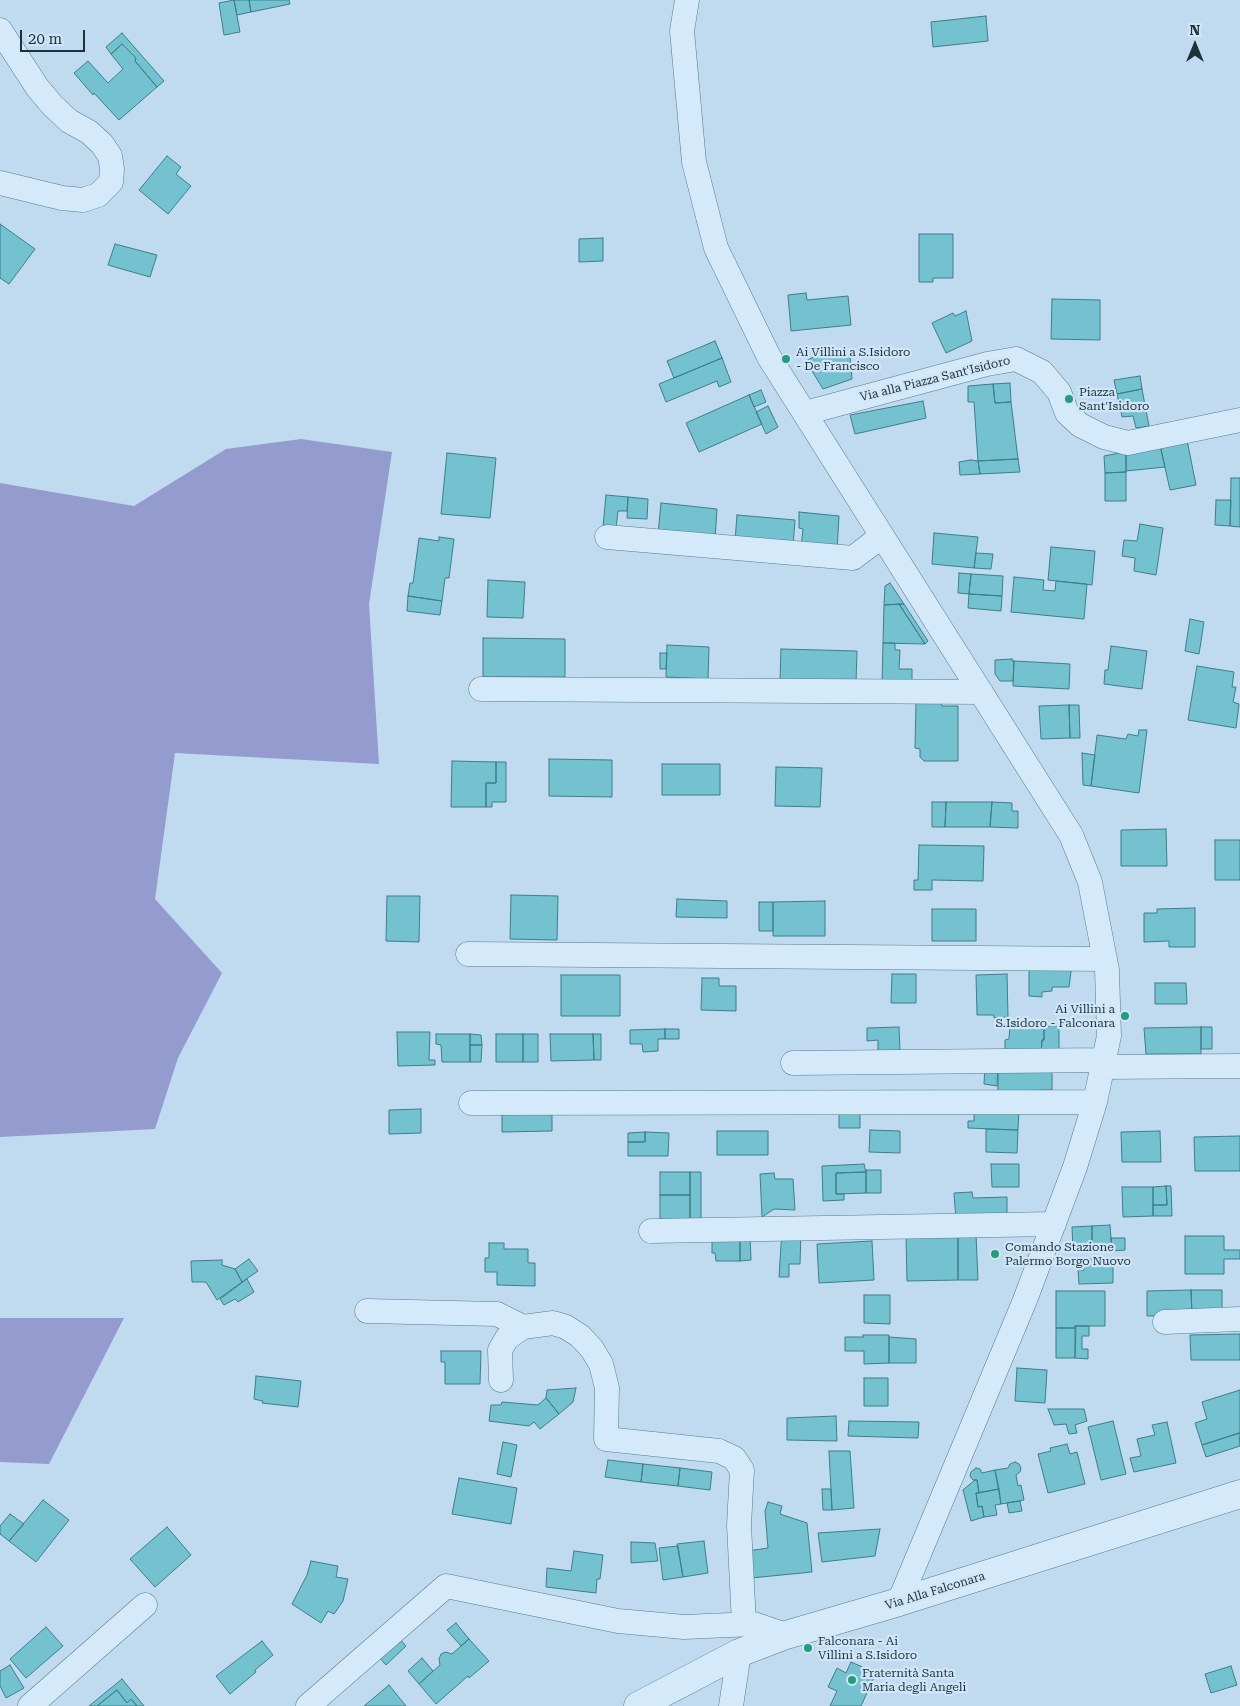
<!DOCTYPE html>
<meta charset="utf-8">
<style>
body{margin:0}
#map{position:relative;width:1240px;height:1706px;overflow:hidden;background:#c0daf0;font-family:"Roboto Serif",serif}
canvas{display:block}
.north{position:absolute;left:1170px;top:20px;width:50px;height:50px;-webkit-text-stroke:4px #d0e5f7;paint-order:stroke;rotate:0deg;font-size:14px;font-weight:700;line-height:20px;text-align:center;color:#1c3239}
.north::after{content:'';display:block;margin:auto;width:18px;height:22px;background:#1c3239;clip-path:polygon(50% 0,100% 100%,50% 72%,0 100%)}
.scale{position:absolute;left:20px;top:30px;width:65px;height:22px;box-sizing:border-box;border:2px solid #1c3239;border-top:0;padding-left:6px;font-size:15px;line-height:18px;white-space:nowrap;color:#1c3239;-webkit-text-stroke:4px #d0e5f7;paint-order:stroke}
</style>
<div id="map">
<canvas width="1240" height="1706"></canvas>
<div class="north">N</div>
<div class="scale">20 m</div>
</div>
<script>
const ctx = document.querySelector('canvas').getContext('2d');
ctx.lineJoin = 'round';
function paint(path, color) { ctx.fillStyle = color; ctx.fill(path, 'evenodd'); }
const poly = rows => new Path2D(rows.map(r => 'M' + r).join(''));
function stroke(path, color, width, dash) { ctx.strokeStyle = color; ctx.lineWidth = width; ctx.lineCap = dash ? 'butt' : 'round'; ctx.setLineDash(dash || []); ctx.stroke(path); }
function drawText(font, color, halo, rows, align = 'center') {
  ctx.font = font + ' "Roboto Serif",serif'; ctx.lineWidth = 4.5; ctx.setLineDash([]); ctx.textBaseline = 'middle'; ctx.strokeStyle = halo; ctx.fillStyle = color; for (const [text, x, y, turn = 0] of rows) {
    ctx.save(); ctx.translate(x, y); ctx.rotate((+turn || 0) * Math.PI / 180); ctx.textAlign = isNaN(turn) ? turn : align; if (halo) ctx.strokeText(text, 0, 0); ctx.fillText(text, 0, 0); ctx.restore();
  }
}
paint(poly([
 [301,439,392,452,369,604,379,764,175,753,155,899,222,973,178,1058,155,1129,0,1137,0,483,134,506,226,449],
 [0,1318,124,1318,49,1464,0,1462]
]), '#949bce');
const building = poly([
 [234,0,240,32,224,35,219,3,234,0],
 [234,0,249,0,251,12,237,15,234,0],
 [249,0,289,0,290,4,251,12,249,0],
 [986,16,988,41,933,47,931,22,986,16],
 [122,33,164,81,157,87,135,61,136,58,122,44,111,54,106,47,122,33],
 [122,44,136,58,135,61,157,87,119,120,94,93,93,95,74,73,88,61,108,83,123,69,111,54,122,44],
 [167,156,181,167,176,174,191,186,168,214,139,190,167,156],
 [0,224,35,249,9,284,0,278,0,224],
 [919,234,953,234,953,278,933,278,933,282,919,282,919,234],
 [603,238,603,261,579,262,579,239,603,238],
 [115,244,157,255,150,277,108,265,115,244],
 [806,293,807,300,848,296,851,325,791,331,788,295,806,293],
 [1052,299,1100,300,1100,340,1051,339,1052,299],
 [966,311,972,341,946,353,932,323,953,313,955,316,966,311],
 [715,341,722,358,674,378,667,361,715,341],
 [822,352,850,355,852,379,823,389,806,361,822,352],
 [722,358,731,382,719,387,717,381,666,402,659,384,722,358],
 [1140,376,1142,389,1117,394,1114,380,1140,376],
 [1010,383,1011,402,995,403,993,384,1010,383],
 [993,384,995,403,1011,402,1018,459,978,461,974,402,968,402,968,386,993,384],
 [1142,389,1149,426,1136,428,1133,416,1122,417,1117,394,1142,389],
 [761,390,766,402,754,407,749,395,761,390],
 [749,395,762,424,699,452,686,423,749,395],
 [923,401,926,418,855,434,850,415,923,401],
 [768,406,778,427,766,434,756,412,768,406],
 [1187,440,1196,485,1170,490,1160,445,1187,440],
 [1160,445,1165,467,1126,471,1126,452,1160,445],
 [1125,452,1126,452,1126,472,1105,473,1104,456,1125,452],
 [447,453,496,458,490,518,441,514,447,453],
 [1018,459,1020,472,980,474,978,461,1018,459],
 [971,460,978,461,980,474,960,475,959,462,971,460],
 [1126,472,1126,501,1105,501,1105,473,1126,472],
 [1231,478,1240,478,1240,527,1230,526,1231,478],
 [606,495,628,497,627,511,618,511,616,528,603,527,606,495],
 [628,497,648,499,647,519,627,518,628,497],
 [1216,500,1231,500,1230,526,1215,525,1216,500],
 [661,503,717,509,715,540,658,534,661,503],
 [799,512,839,516,837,551,801,548,803,529,799,528,799,512],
 [737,515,795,520,793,546,735,541,737,515],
 [1140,524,1163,528,1156,575,1134,571,1135,558,1122,556,1124,540,1137,541,1140,524],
 [934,533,978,537,974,568,932,564,934,533],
 [439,537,454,539,449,578,445,578,442,601,408,596,410,583,413,583,419,538,439,541,439,537],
 [1051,547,1095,551,1092,585,1048,580,1051,547],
 [976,553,993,554,991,569,974,568,976,553],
 [959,573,971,574,969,594,958,593,959,573],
 [971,574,1003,576,1002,596,969,594,971,574],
 [1014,577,1044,580,1043,590,1055,591,1056,581,1087,584,1084,619,1011,612,1014,577],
 [488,580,525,582,523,618,487,617,488,580],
 [890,583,904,604,884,605,885,586,890,583],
 [969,594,1002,596,1001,611,968,608,969,594],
 [408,596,442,601,440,615,407,611,408,596],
 [899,604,904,604,928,641,925,644,899,604],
 [899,604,925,644,883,643,884,605,899,604],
 [1190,619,1204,622,1199,654,1185,651,1190,619],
 [483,638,565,639,565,677,483,677,483,638],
 [883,643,895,643,895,650,900,650,899,669,912,669,912,685,882,684,883,643],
 [667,645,709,647,708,679,666,677,667,645],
 [1111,646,1147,651,1142,689,1104,684,1105,670,1108,670,1111,646],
 [781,649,857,651,856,683,780,681,781,649],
 [660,653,667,653,666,669,660,669,660,653],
 [1012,659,1012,661,1014,661,1013,681,1000,681,995,674,995,660,1012,659],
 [1014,661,1070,664,1069,689,1013,686,1014,661],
 [1197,666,1234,672,1232,687,1236,687,1233,702,1239,704,1236,728,1188,720,1197,666],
 [916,703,941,703,942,706,958,706,958,761,924,761,920,757,920,749,915,748,916,703],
 [1069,705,1079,705,1080,738,1070,738,1069,705],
 [1069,705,1070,738,1041,739,1039,706,1069,705],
 [1139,730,1147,730,1139,793,1091,786,1097,735,1126,739,1128,734,1138,736,1139,730],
 [1082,753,1095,755,1091,786,1083,785,1082,753],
 [549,759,612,760,612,797,549,796,549,759],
 [452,761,496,762,496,783,486,783,486,807,451,807,452,761],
 [496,762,506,762,506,802,492,802,492,807,486,807,486,783,496,783,496,762],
 [662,764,720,764,720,795,662,795,662,764],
 [776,767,822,768,820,807,775,806,776,767],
 [932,802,946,802,945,827,932,827,932,802],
 [946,802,992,802,990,827,945,827,946,802],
 [992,802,1012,803,1012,811,1018,811,1018,828,990,827,992,802],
 [1166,829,1167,866,1121,866,1121,830,1166,829],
 [1215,840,1240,840,1240,880,1215,880,1215,840],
 [919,845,984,846,983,881,932,880,932,890,914,890,914,880,918,880,919,845],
 [511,895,558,896,557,940,510,939,511,895],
 [387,896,420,896,419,942,386,941,387,896],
 [677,899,727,901,727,918,676,917,677,899],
 [825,901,825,936,773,936,773,902,825,901],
 [759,902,773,902,773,931,759,931,759,902],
 [1195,908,1195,947,1169,947,1169,941,1144,942,1144,913,1157,913,1157,909,1195,908],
 [932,909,976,909,976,941,932,941,932,909],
 [1072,964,1069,987,1052,987,1052,991,1042,992,1042,997,1029,996,1029,965,1072,964],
 [892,974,916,974,916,1003,891,1003,892,974],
 [1007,974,1008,1017,994,1018,994,1015,977,1015,976,975,1007,974],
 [561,975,620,975,620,1016,561,1016,561,975],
 [702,978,719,978,719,986,736,986,736,1011,701,1010,702,978],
 [1155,983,1186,983,1187,1004,1155,1004,1155,983],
 [1010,1026,1044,1026,1044,1040,1042,1040,1041,1054,1005,1054,1005,1040,1009,1039,1010,1026],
 [1044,1026,1059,1026,1059,1054,1041,1054,1042,1040,1044,1040,1044,1026],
 [899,1027,900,1052,878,1053,878,1040,867,1041,867,1028,899,1027],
 [1201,1027,1212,1027,1212,1049,1201,1049,1201,1027],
 [1201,1027,1201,1054,1146,1054,1144,1028,1201,1027],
 [665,1029,679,1029,679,1039,665,1039,665,1029],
 [665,1029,665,1039,658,1039,658,1051,643,1052,642,1044,630,1044,630,1030,665,1029],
 [397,1032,430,1032,429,1060,435,1060,435,1065,398,1066,397,1032],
 [436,1034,470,1034,470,1062,442,1062,441,1045,436,1044,436,1034],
 [470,1034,481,1035,482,1045,470,1045,470,1034],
 [496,1034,523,1034,523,1062,496,1062,496,1034],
 [523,1034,538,1034,538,1062,523,1062,523,1034],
 [550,1034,593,1034,594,1060,551,1061,550,1034],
 [593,1034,601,1034,601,1060,594,1060,593,1034],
 [470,1045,482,1045,481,1062,470,1062,470,1045],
 [985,1066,998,1066,997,1086,984,1084,985,1066],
 [998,1066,1052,1066,1052,1090,998,1091,998,1066],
 [839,1106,860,1106,860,1128,839,1128,839,1106],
 [552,1108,552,1131,502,1132,502,1109,552,1108],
 [421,1109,421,1133,389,1134,389,1110,421,1109],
 [1019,1110,1018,1130,968,1128,968,1121,974,1121,974,1113,1019,1110],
 [986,1129,1018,1130,1017,1153,986,1152,986,1129],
 [870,1130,900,1131,900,1153,869,1152,870,1130],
 [717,1131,768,1131,768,1155,717,1155,717,1131],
 [1160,1131,1161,1162,1122,1162,1121,1132,1160,1131],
 [645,1132,645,1142,628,1142,628,1133,645,1132],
 [645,1132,669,1133,668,1156,628,1156,628,1142,645,1142,645,1132],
 [1240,1136,1240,1171,1195,1171,1194,1137,1240,1136],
 [864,1164,866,1172,836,1173,836,1194,844,1194,844,1200,823,1201,822,1166,864,1164],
 [991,1164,1019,1164,1019,1187,992,1187,991,1164],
 [866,1170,881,1170,881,1193,866,1193,866,1170],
 [660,1172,690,1172,690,1195,660,1195,660,1172],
 [690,1172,701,1172,701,1219,690,1219,690,1172],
 [866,1172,866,1193,836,1194,836,1173,866,1172],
 [774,1173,775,1179,793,1179,795,1210,774,1209,762,1217,760,1174,774,1173],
 [1166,1186,1167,1205,1153,1205,1153,1187,1166,1186],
 [1166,1186,1171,1186,1172,1216,1153,1216,1153,1205,1167,1205,1166,1186],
 [1122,1187,1153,1187,1153,1216,1123,1217,1122,1187],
 [972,1192,973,1198,1007,1197,1007,1214,956,1220,954,1193,972,1192],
 [660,1195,690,1195,690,1219,660,1219,660,1195],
 [1110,1225,1112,1251,1092,1252,1092,1226,1110,1225],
 [1092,1226,1092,1252,1073,1252,1072,1227,1092,1226],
 [782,1230,801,1231,800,1264,789,1264,789,1277,779,1277,782,1230],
 [976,1234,978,1280,958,1280,958,1235,976,1234],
 [740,1235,750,1235,751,1260,740,1261,740,1235],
 [740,1235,740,1261,716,1261,715,1253,712,1253,712,1240,740,1235],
 [958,1235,958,1280,907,1281,906,1236,958,1235],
 [1185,1236,1224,1236,1224,1250,1240,1250,1240,1259,1224,1259,1224,1274,1185,1274,1185,1236],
 [1111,1238,1125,1238,1125,1250,1112,1251,1111,1238],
 [872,1241,874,1280,819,1283,817,1244,872,1241],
 [489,1243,504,1243,504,1249,528,1249,528,1263,535,1263,535,1286,497,1285,497,1272,485,1272,485,1258,489,1258,489,1243],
 [1113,1258,1113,1283,1079,1284,1078,1270,1084,1270,1083,1259,1113,1258],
 [249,1259,258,1271,242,1282,235,1269,249,1259],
 [222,1260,222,1265,235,1269,242,1282,217,1300,206,1282,192,1282,191,1261,222,1260],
 [247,1279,254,1292,238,1302,235,1299,224,1305,220,1299,247,1279],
 [1191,1290,1222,1290,1222,1314,1192,1315,1191,1290],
 [1191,1290,1192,1315,1147,1316,1147,1291,1191,1290],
 [1056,1291,1105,1291,1105,1326,1075,1326,1076,1328,1056,1328,1056,1291],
 [864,1295,890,1295,890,1324,864,1323,864,1295],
 [1075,1326,1089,1326,1089,1336,1082,1336,1082,1349,1088,1349,1088,1359,1075,1358,1075,1326],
 [1056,1328,1076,1328,1075,1358,1056,1358,1056,1328],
 [1240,1334,1240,1360,1191,1360,1190,1335,1240,1334],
 [863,1335,889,1335,889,1363,864,1364,864,1351,845,1351,845,1337,864,1337,863,1335],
 [889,1337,916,1339,916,1363,889,1363,889,1337],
 [441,1351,481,1351,480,1384,445,1384,445,1362,441,1362,441,1351],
 [1017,1368,1047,1370,1045,1403,1015,1401,1017,1368],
 [256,1376,301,1381,298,1407,262,1403,263,1401,254,1399,256,1376],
 [864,1378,888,1378,888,1406,864,1406,864,1378],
 [576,1388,573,1402,559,1414,546,1398,547,1390,576,1388],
 [1240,1390,1240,1433,1202,1445,1195,1423,1207,1419,1202,1402,1240,1390],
 [546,1398,559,1414,540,1429,534,1422,529,1426,489,1421,491,1405,501,1405,502,1402,538,1405,546,1398],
 [1048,1409,1084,1409,1087,1421,1075,1425,1077,1433,1069,1434,1066,1424,1054,1425,1048,1409],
 [836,1416,837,1441,787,1440,787,1418,836,1416],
 [849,1421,919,1422,918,1438,848,1436,849,1421],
 [1113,1421,1126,1474,1101,1480,1088,1427,1113,1421],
 [1167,1422,1176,1463,1134,1472,1130,1458,1141,1456,1137,1439,1155,1435,1152,1425,1167,1422],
 [1239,1433,1240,1446,1206,1457,1202,1445,1239,1433],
 [503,1442,517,1445,511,1477,497,1474,503,1442],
 [1067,1444,1070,1454,1077,1452,1085,1484,1048,1493,1038,1454,1051,1451,1050,1448,1067,1444],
 [829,1451,850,1451,854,1508,832,1510,829,1451],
 [608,1460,643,1464,641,1482,605,1477,608,1460],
 [1015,1462,1019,1464,1021,1468,1020,1472,1016,1475,1018,1486,1021,1485,1024,1500,1001,1504,995,1470,1008,1468,1010,1464,1015,1462],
 [643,1464,680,1468,678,1486,641,1482,643,1464],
 [680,1468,712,1472,710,1490,678,1486,680,1468],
 [976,1468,980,1469,982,1473,995,1470,999,1489,979,1493,977,1480,973,1480,970,1476,971,1472,976,1468],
 [459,1478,517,1488,511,1524,452,1514,459,1478],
 [975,1480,977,1480,979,1493,976,1493,978,1507,982,1506,984,1517,971,1521,963,1490,975,1480],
 [822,1489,831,1489,832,1510,823,1510,822,1489],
 [999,1489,1001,1504,995,1505,997,1515,984,1517,982,1506,978,1507,976,1493,999,1489],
 [43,1500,69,1520,36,1562,9,1541,43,1500],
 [1020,1501,1022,1511,1009,1513,1007,1503,1020,1501],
 [768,1502,782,1506,780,1514,807,1523,812,1572,751,1578,748,1551,768,1548,765,1511,768,1502],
 [10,1514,24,1524,9,1541,0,1534,0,1526,10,1514],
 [167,1527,191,1555,155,1587,130,1559,167,1527],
 [880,1529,875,1556,822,1562,818,1533,880,1529],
 [704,1541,708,1573,683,1577,677,1544,704,1541],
 [631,1542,655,1543,658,1561,631,1563,631,1542],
 [678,1546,683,1577,663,1580,659,1548,678,1546],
 [574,1551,603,1555,600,1579,597,1579,596,1593,546,1587,547,1568,571,1571,574,1551],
 [311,1561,338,1566,336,1577,348,1579,343,1601,334,1614,328,1611,321,1623,292,1604,307,1575,311,1561],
 [456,1623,469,1639,461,1646,447,1630,456,1623],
 [46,1627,63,1646,26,1678,10,1659,46,1627],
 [397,1636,406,1646,386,1665,376,1654,397,1636],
 [469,1639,489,1661,469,1678,468,1676,436,1704,419,1684,440,1665,439,1659,441,1654,446,1652,452,1654,469,1639],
 [262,1641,273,1655,255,1670,256,1672,230,1694,216,1676,262,1641],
 [422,1658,433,1671,419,1684,408,1671,422,1658],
 [851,1662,876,1673,861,1706,830,1706,837,1691,828,1687,837,1668,846,1673,851,1662],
 [10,1665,24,1688,6,1698,0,1686,0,1671,10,1665],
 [1231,1666,1237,1685,1211,1693,1205,1674,1231,1666],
 [122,1679,144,1706,137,1706,131,1699,127,1703,117,1690,97,1706,89,1706,122,1679],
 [389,1685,406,1706,364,1706,389,1685],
 [117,1690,127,1703,131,1699,137,1706,97,1706,117,1690]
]);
paint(building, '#74c1d0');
stroke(building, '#3c7f8a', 1);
const minor = poly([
 [687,0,682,31,694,162,716,248,769,357,1071,835,1090,882,1107,970,1109,1036,1095,1102,1075,1167,1025,1300,899,1602],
 [0,30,37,87,52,105,69,121,89,132,102,144,110,156,112,169,111,182,98,195,83,200,62,198,0,183],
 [805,413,987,364,1016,359,1042,372,1059,392,1067,413,1080,425,1104,437,1128,443,1240,420],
 [607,537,853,558,882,536],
 [481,689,981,692],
 [468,954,1105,959],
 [793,1063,1104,1060],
 [1102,1067,1240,1066],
 [471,1103,1095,1102],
 [651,1231,1054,1224],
 [367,1311,497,1314,523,1327],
 [1165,1322,1240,1319],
 [501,1380,500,1350,507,1338,523,1327,553,1323,566,1327,580,1336,592,1349,601,1364,607,1388,606,1439,719,1451,734,1458,742,1470,739,1525,744,1624],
 [30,1706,145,1605],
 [308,1706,446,1586,618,1621,684,1627,754,1624,786,1635],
 [731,1706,739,1653]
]);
const tertiary = poly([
 [638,1706,739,1653,786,1635,899,1602,1240,1494]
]);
stroke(minor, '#577c8a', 25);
stroke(tertiary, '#577c8a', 29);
stroke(minor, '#d4e9fa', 24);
stroke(tertiary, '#d4e9fa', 28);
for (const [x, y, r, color] of [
 [786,359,5,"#249c7d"],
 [1069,399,5,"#249c7d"],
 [1125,1016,5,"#249c7d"],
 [995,1254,5,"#249c7d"],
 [808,1648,5,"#249c7d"],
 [852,1680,5,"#249c7d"]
]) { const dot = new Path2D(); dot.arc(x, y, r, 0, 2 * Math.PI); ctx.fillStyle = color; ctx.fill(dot); stroke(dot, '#d0e5f7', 2); }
drawText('12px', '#1c3239', '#d0e5f7', [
 ["Ai Villini a S.Isidoro",796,352],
 ["- De Francisco",796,366],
 ["Piazza",1079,392],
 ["Sant'Isidoro",1079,406],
 ["Ai Villini a",1115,1009,"right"],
 ["S.Isidoro - Falconara",1115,1023,"right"],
 ["Comando Stazione",1005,1247],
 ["Palermo Borgo Nuovo",1005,1261],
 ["Falconara - Ai",818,1641],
 ["Villini a S.Isidoro",818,1655],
 ["Fraternità Santa",862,1673],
 ["Maria degli Angeli",862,1687]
], 'left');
drawText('12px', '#1c3239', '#d0e5f7', [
 ["Via alla Piazza Sant'Isidoro",935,379,-14],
 ["Via Alla Falconara",935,1591,-17]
]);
</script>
